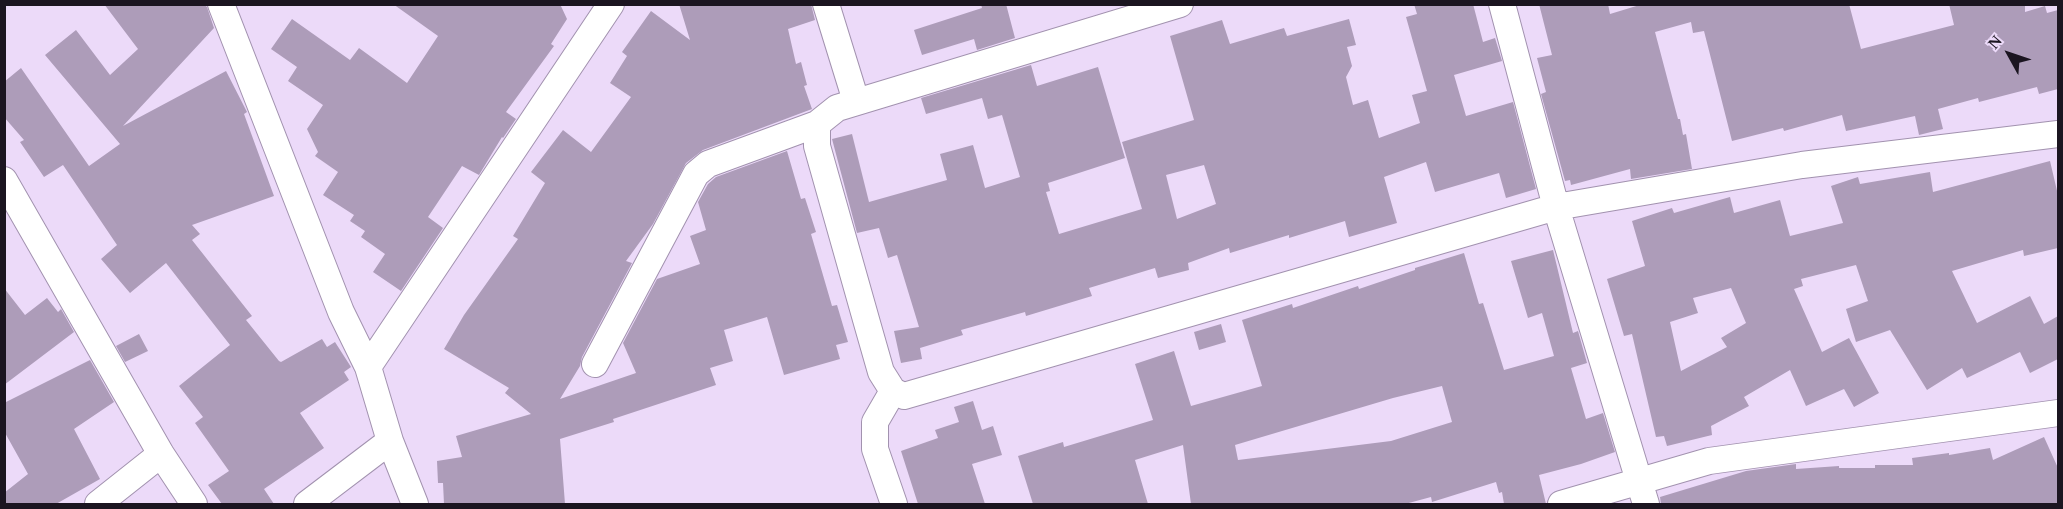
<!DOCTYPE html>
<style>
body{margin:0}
#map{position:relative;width:2063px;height:509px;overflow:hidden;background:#ecdaf9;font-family:"Times New Roman",serif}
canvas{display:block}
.frame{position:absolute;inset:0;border:6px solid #1b1520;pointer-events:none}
.north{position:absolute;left:1979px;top:24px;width:60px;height:60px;-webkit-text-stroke:4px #ecdaf9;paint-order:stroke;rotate:310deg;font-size:16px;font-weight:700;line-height:24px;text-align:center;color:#1b1520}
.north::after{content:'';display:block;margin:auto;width:21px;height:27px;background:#1b1520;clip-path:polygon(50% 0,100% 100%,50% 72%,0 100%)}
</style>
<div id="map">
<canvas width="2063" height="509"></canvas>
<div class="frame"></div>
<div class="north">N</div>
</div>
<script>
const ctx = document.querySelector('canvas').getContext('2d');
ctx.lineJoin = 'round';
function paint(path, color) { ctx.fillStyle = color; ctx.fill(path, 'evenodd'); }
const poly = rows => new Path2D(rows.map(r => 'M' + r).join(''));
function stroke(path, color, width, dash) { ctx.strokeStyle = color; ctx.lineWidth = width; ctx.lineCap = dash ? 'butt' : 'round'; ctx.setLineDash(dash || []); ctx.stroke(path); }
paint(poly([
 [104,4,204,4,207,7,214,28,123,126,226,71,247,112,244,114,274,196,192,225,200,234,192,240,252,316,246,320,279,361,281,362,322,339,327,347,335,342,351,367,344,372,349,380,300,413,324,448,264,489,274,504,222,504,208,485,229,471,195,423,203,417,179,386,230,345,166,263,130,293,101,259,117,245,63,165,44,177,20,142,24,140,4,117,4,82,21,68,89,166,120,144,45,55,76,30,110,75,138,49],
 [393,4,560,4,567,19,551,44,554,46,506,112,516,119,503,138,502,137,479,175,462,166,428,217,443,228,401,291,373,272,385,254,361,237,365,231,350,221,354,215,323,195,338,172,315,156,318,152,307,129,323,105,288,81,297,67,271,49,292,19,350,60,359,48,407,83,438,36],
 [679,4,811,4,815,20,788,29,796,64,801,62,807,85,804,86,812,109,703,150,686,163,653,224,626,261,632,263,582,357,580,366,560,399,636,373,623,343,657,279,700,264,690,236,706,230,698,202,708,184,716,177,787,151,801,199,805,198,816,232,811,234,832,306,837,305,848,342,836,345,840,359,784,375,767,317,724,330,733,361,710,368,716,385,613,419,614,422,560,439,565,504,444,504,443,483,438,483,437,461,462,457,456,436,531,414,505,393,509,388,444,349,464,315,518,239,513,236,545,183,531,172,563,130,591,152,631,97,610,83,627,56,622,52,651,11,690,40],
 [981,4,1006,4,1015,38,977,50,974,39,922,55,914,30,982,8],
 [1414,4,1473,4,1483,42,1495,38,1502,61,1454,75,1466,116,1513,102,1536,189,1506,198,1499,173,1435,192,1426,162,1384,177,1397,223,1349,237,1345,221,1289,238,1289,235,1230,253,1229,248,1188,263,1189,270,1158,278,1155,268,1089,288,1092,296,1026,316,1025,312,961,330,963,335,920,348,922,359,901,363,894,331,919,327,897,255,888,258,879,228,857,233,832,139,852,134,869,202,947,180,940,154,973,145,985,188,1020,177,1002,115,988,119,982,98,926,114,921,98,1031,65,1037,86,1098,67,1125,158,1048,183,1050,191,1046,192,1059,234,1142,209,1122,142,1194,120,1170,36,1222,20,1230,44,1284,28,1287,36,1349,19,1356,45,1347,47,1352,66,1346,77,1353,105,1368,100,1379,138,1420,123,1412,95,1427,91,1406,17,1417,14],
 [1204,165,1216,204,1177,219,1166,175],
 [1539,4,1608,4,1610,14,1643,4,1849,4,1861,49,1954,25,1949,4,2025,4,2025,12,2045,6,2047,13,2058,10,2058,89,2039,94,2037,87,1979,102,1978,98,1938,109,1943,129,1919,135,1915,116,1846,131,1842,115,1784,131,1783,128,1732,141,1704,31,1693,33,1691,22,1655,32,1678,119,1680,119,1683,135,1686,134,1692,169,1631,179,1630,169,1571,185,1570,180,1565,181,1541,94,1546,92,1537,58,1552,55],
 [2050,161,2058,195,2058,248,2024,256,2023,250,1952,271,1977,323,2030,296,2044,324,2058,316,2058,359,2030,373,2020,352,1967,378,1962,368,1927,390,1890,330,1856,342,1846,309,1868,301,1856,265,1801,279,1803,286,1794,289,1822,352,1849,338,1879,393,1854,407,1844,389,1806,406,1790,370,1744,397,1749,406,1711,426,1712,435,1667,446,1664,436,1656,437,1632,334,1624,336,1607,279,1645,266,1632,221,1672,208,1674,213,1730,197,1734,213,1780,200,1790,236,1843,223,1831,186,1858,177,1860,184,1930,172,1933,192],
 [1731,288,1746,323,1721,338,1727,347,1681,371,1670,322,1698,313,1693,298],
 [1553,250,1573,333,1578,331,1587,363,1571,368,1586,419,1603,413,1615,452,1581,464,1539,475,1546,504,1504,504,1502,492,1499,493,1496,482,1432,502,1431,497,1405,504,1191,504,1183,445,1135,460,1148,504,1033,504,1018,456,1063,442,1064,447,1153,420,1135,364,1174,351,1191,406,1262,386,1242,320,1292,304,1293,308,1358,286,1359,289,1415,270,1415,268,1464,253,1479,304,1483,303,1504,370,1554,356,1542,313,1528,318,1511,261],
 [1442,386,1452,422,1391,441,1238,460,1235,445,1393,398],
 [4,288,25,315,47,298,58,312,61,309,74,332,4,385],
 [1221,324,1226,342,1199,350,1194,332],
 [139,334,148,351,125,362,116,346],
 [90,360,114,402,74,429,100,479,56,504,4,504,4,493,28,474,4,431,4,403],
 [973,401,982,430,993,426,1002,455,972,464,985,504,918,504,901,451,938,438,935,430,959,422,954,407],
 [2044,437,2058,468,2058,504,1661,504,1660,497,1746,471,1796,464,1796,469,1839,466,1839,468,1875,468,1875,465,1913,465,1912,458,1949,453,1949,455,1990,448,1993,460]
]), '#ad9cb9');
const street = poly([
 [221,4,341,312,368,367,390,441,415,504],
 [826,4,856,101],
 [1180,4,837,108,817,124,817,146,867,323,881,372,893,391,904,396,1556,207,1802,165,2058,134],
 [1502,4,1556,207,1646,504],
 [4,180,161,454,194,504],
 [595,364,696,174,708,164,817,124],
 [368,367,611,4],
 [893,391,875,422,875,449,894,504],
 [98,504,161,454],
 [307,504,390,441],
 [1561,504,1709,461,2058,413]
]);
stroke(street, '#a292af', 28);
stroke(street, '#fff', 26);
</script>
